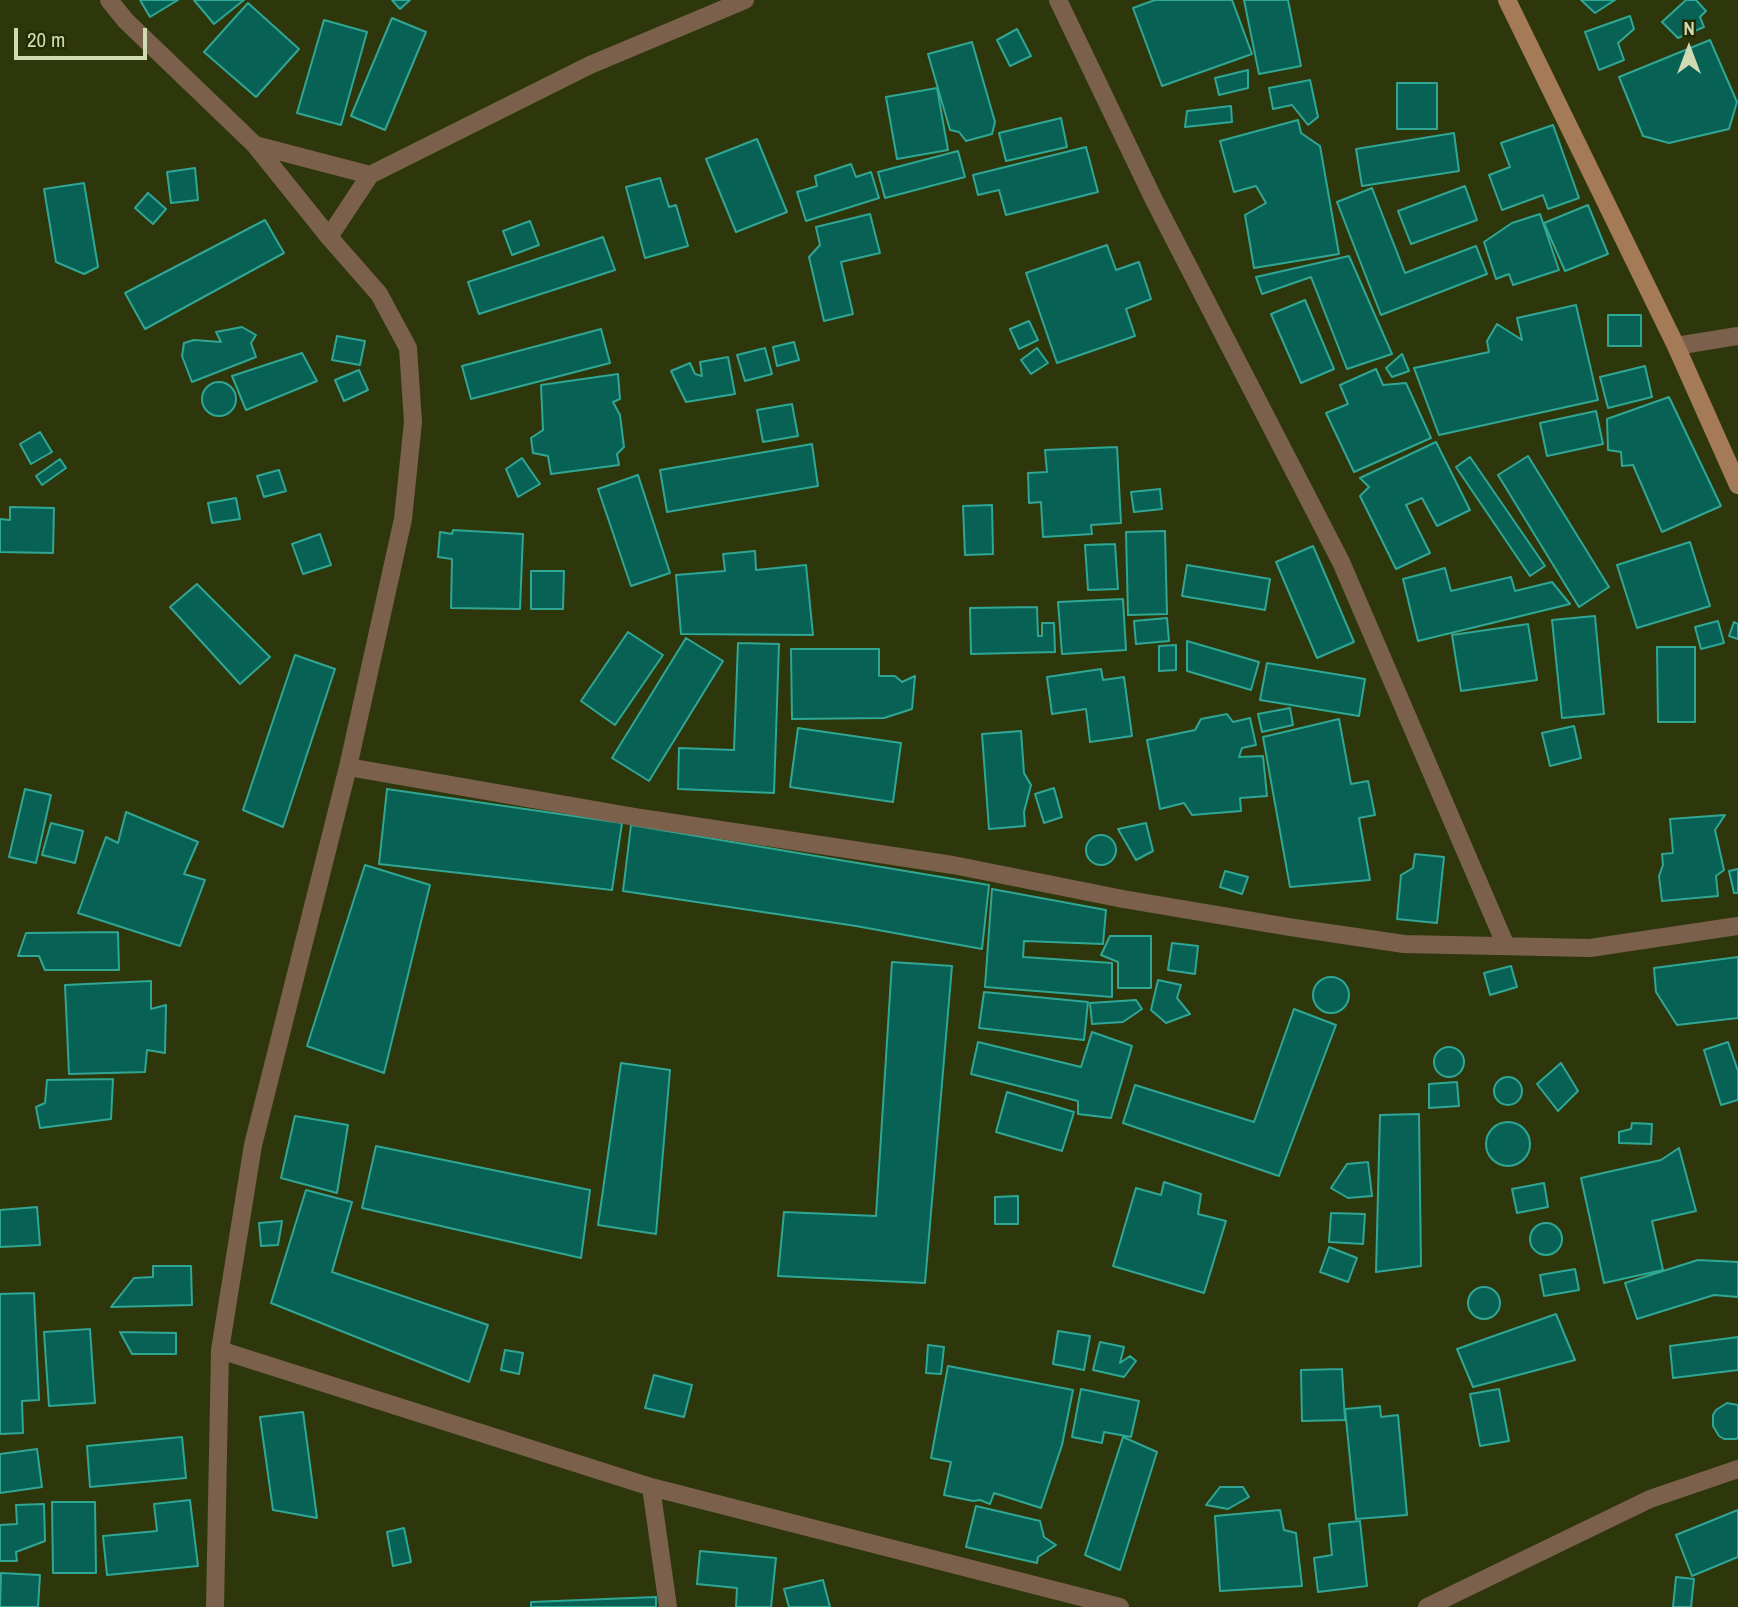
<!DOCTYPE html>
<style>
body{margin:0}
#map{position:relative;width:1738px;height:1607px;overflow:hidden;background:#2e370c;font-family:"Archivo Narrow",sans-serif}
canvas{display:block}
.north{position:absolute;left:1654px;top:14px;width:70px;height:70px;-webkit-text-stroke:5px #242c02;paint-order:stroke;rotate:0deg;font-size:19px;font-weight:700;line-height:28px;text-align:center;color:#d0dbb4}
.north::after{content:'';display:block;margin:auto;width:24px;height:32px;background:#d0dbb4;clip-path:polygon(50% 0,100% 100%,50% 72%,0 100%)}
.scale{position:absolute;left:14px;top:28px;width:133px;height:32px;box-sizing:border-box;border:4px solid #d0dbb4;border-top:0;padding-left:9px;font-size:21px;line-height:24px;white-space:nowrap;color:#d0dbb4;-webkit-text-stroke:5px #242c02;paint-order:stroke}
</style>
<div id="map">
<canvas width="1738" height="1607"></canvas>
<div class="north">N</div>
<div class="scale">20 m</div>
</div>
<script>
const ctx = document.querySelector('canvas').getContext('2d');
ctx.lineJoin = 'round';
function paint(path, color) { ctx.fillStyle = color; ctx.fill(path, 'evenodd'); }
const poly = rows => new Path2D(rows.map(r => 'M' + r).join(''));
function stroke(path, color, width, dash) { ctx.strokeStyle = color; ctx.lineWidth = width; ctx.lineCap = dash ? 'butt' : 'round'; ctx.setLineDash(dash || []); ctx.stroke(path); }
const building = poly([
 [140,0,178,0,150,17,140,0],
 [194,0,244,0,214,24,194,0],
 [392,0,410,0,400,9,392,0],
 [1155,0,1232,0,1252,54,1162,86,1133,8,1155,0],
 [1244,0,1288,0,1301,66,1259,74,1244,0],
 [1581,0,1615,0,1595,13,1581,0],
 [1686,0,1696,0,1706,11,1700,17,1704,27,1678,38,1662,22,1686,0],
 [248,3,299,49,256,97,204,52,248,3],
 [1630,16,1634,29,1618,43,1624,60,1599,70,1585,32,1630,16],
 [392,18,426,32,385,130,351,116,392,18],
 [324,20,367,32,341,125,297,113,324,20],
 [1017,29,1031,56,1010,66,997,40,1017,29],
 [1710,40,1737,102,1729,129,1669,143,1643,136,1619,77,1710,40],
 [972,42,995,122,992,134,966,141,959,132,950,130,928,54,972,42],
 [1248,70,1248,88,1219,95,1215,78,1248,70],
 [1310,80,1318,117,1308,125,1292,105,1273,109,1269,88,1310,80],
 [1397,83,1437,83,1437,129,1397,129,1397,83],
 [937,88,948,150,897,159,886,97,937,88],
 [1231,106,1232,122,1185,127,1187,111,1231,106],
 [1061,118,1067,147,1006,161,999,133,1061,118],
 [1298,120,1301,133,1320,146,1339,254,1254,268,1245,215,1266,203,1256,186,1234,192,1220,141,1298,120],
 [1553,125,1579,198,1548,209,1543,195,1502,210,1489,175,1510,167,1501,143,1553,125],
 [1454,133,1459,171,1362,186,1356,149,1454,133],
 [757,139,787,212,736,232,706,159,757,139],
 [1086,147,1098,192,1006,215,999,190,978,195,973,175,1086,147],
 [958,151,965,177,885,198,878,172,958,151],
 [851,164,856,177,871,172,879,198,806,221,797,192,817,186,815,176,851,164],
 [195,168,198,200,171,203,167,172,195,168],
 [660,178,669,207,676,205,688,246,645,258,626,187,660,178],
 [84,183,98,267,84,274,56,262,44,189,84,183],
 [1465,186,1477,220,1411,244,1398,211,1465,186],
 [1372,188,1405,273,1476,246,1487,274,1381,315,1337,202,1372,188],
 [148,193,166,209,153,224,135,208,148,193],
 [1588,205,1608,254,1565,271,1544,223,1588,205],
 [870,214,880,253,841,262,853,314,824,321,809,257,820,245,816,227,870,214],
 [1540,214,1559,270,1513,285,1509,274,1496,279,1484,242,1512,223,1540,214],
 [265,220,284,253,145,329,125,293,265,220],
 [530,221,539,245,512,255,503,231,530,221],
 [603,237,615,270,479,314,468,282,603,237],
 [1107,245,1116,270,1139,262,1151,299,1126,309,1135,336,1057,363,1026,273,1107,245],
 [1349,256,1392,354,1347,369,1311,277,1262,294,1256,277,1349,256],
 [1305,300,1334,369,1301,383,1271,314,1305,300],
 [1576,305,1598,400,1439,435,1414,368,1489,352,1487,341,1497,324,1522,340,1517,318,1576,305],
 [1608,315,1641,315,1641,346,1608,346,1608,315],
 [1029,321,1038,340,1019,349,1010,329,1029,321],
 [242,327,256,335,251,343,256,357,192,382,182,356,184,343,194,340,221,342,216,332,242,327],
 [601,329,610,363,471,399,462,366,601,329],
 [337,336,365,341,360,365,332,360,337,336],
 [794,342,799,360,777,366,773,347,794,342],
 [765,348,772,374,745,381,737,355,765,348],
 [1037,348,1048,363,1031,374,1021,360,1037,348],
 [302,353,317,381,246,410,232,376,302,353],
 [1402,354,1409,371,1392,377,1386,368,1402,354],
 [728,357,735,394,686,402,671,371,690,363,695,374,702,376,700,362,728,357],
 [1645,366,1652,397,1608,408,1600,377,1645,366],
 [1376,369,1383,385,1406,383,1431,438,1354,472,1326,413,1348,404,1340,385,1376,369],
 [359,370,368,390,344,401,335,380,359,370],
 [618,374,620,399,613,402,620,415,624,447,617,454,619,465,551,474,548,456,533,453,531,438,543,430,541,385,618,374],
 '202 399a17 17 0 1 1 34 0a17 17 0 1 1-34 0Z',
 [1669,397,1721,506,1662,532,1633,465,1622,466,1621,452,1608,450,1607,419,1669,397],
 [792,404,798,436,763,442,757,410,792,404],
 [1596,411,1603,444,1547,456,1540,423,1596,411],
 [40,432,52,452,31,464,20,444,40,432],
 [1436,442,1470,510,1437,526,1422,498,1406,505,1430,553,1396,569,1360,496,1369,487,1360,478,1436,442],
 [812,444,818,486,667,512,660,470,812,444],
 [1117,447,1121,523,1091,525,1092,534,1043,537,1041,502,1029,503,1028,473,1047,472,1045,450,1117,447],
 [1528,456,1609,587,1579,607,1498,475,1528,456],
 [1470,457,1545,566,1530,576,1456,467,1470,457],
 [522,458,540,484,518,497,506,469,522,458],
 [60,459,66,468,42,485,36,476,60,459],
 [279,470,286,491,264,497,257,476,279,470],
 [638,475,670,573,631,586,598,489,638,475],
 [1160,489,1162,509,1134,512,1131,492,1160,489],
 [236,498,240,519,212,523,208,503,236,498],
 [992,505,993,554,965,555,963,506,992,505],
 [10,507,54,508,53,553,0,552,0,519,10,520,10,507],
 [453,530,523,534,520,609,451,608,452,559,438,557,440,532,452,534,453,530],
 [1165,531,1167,614,1128,615,1126,532,1165,531],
 [320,534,331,565,303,574,292,544,320,534],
 [1690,542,1710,606,1637,628,1617,565,1690,542],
 [1115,544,1118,589,1088,590,1085,545,1115,544],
 [1313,546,1354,642,1317,658,1276,562,1313,546],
 [755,551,756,570,806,565,813,635,681,634,676,575,725,571,723,554,755,551],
 [1187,565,1270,579,1265,610,1182,596,1187,565],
 [1445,568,1451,591,1511,577,1515,591,1552,582,1570,604,1418,641,1403,579,1445,568],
 [531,571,564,571,563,609,531,609,531,571],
 [197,584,270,657,240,684,170,607,197,584],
 [1123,599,1126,650,1062,654,1058,602,1123,599],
 [1037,607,1038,636,1042,636,1042,623,1054,623,1055,652,971,654,970,608,1037,607],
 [1595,616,1604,714,1562,718,1552,620,1595,616],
 [1167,618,1169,641,1136,644,1134,621,1167,618],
 [1718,621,1724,643,1701,649,1695,627,1718,621],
 [1734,622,1738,624,1738,639,1729,636,1734,622],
 [1528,624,1537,680,1461,691,1452,635,1528,624],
 [628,632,663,655,615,725,581,701,628,632],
 [686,638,723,661,649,781,612,758,686,638],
 [1187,641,1259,662,1251,690,1187,671,1187,641],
 [738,643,779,644,774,793,678,789,679,748,734,750,738,643],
 [1176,645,1176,670,1159,671,1159,646,1176,645],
 [1657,647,1695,647,1695,722,1658,722,1657,647],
 [791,649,879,649,879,676,895,676,902,682,915,676,912,709,884,718,792,719,791,649],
 [295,655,335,669,283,827,243,810,295,655],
 [1267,663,1365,679,1359,716,1260,700,1267,663],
 [1101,669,1103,680,1124,677,1132,736,1090,742,1086,709,1052,714,1047,677,1101,669],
 [1290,708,1293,725,1262,732,1258,714,1290,708],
 [1227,714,1233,722,1250,718,1256,745,1242,748,1239,757,1263,756,1267,796,1240,798,1241,811,1192,815,1184,803,1160,809,1147,740,1195,730,1201,719,1227,714],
 [1339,719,1351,784,1368,781,1375,815,1359,818,1370,880,1290,887,1263,737,1339,719],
 [1574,726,1581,758,1550,766,1542,733,1574,726],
 [798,728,901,743,893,802,790,787,798,728],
 [1021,731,1024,773,1031,785,1024,812,1025,826,989,829,982,734,1021,731],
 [1054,788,1062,817,1044,823,1035,794,1054,788],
 [25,789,51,795,36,863,9,857,25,789],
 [387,789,622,823,612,890,379,864,387,789],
 [126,812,198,842,184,874,205,880,180,946,78,913,106,837,118,843,126,812],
 [1725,815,1715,830,1724,870,1716,876,1718,896,1662,901,1659,876,1663,865,1662,854,1673,853,1670,819,1725,815],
 [51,823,83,831,75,863,42,855,51,823],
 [1146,823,1153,851,1136,860,1118,829,1146,823],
 [631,825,989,885,982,949,856,926,623,891,631,825],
 '1086 850a15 15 0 1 1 30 0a15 15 0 1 1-30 0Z',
 [1415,854,1444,857,1437,923,1397,919,1401,875,1413,868,1415,854],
 [365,865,430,885,384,1073,307,1046,365,865],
 [1738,869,1738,893,1734,893,1729,871,1738,869],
 [1225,871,1248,877,1242,894,1220,887,1225,871],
 [992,889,1106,910,1103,944,1024,941,1023,957,1112,963,1112,997,985,987,992,889],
 [118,932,119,970,45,970,39,956,18,956,26,933,118,932],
 [1110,936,1151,936,1151,988,1118,988,1118,962,1101,955,1110,936],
 [1172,943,1198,946,1195,974,1168,970,1172,943],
 [1738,957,1738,1018,1677,1025,1656,992,1654,968,1738,957],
 [892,962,952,966,925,1283,778,1276,784,1212,876,1216,892,962],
 [1511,966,1517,987,1490,995,1484,973,1511,966],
 '1313 995a18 18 0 1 1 36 0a18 18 0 1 1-36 0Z',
 [1158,980,1181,985,1177,998,1190,1014,1166,1023,1151,1010,1158,980],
 [151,981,151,1009,166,1005,165,1053,147,1050,145,1072,69,1074,65,985,151,981],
 [984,992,1088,1002,1084,1040,979,1028,984,992],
 [1136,1000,1142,1009,1123,1022,1092,1024,1090,1003,1136,1000],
 [1294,1009,1336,1025,1279,1176,1123,1123,1135,1085,1254,1122,1294,1009],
 [1092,1032,1132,1046,1111,1118,1078,1114,1078,1101,971,1074,978,1042,1081,1067,1092,1032],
 [1728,1042,1738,1071,1738,1100,1721,1105,1704,1050,1728,1042],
 '1434 1062a15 15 0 1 1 30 0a15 15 0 1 1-30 0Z',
 [621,1063,670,1070,656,1234,598,1225,621,1063],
 [1561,1063,1578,1091,1558,1111,1537,1084,1561,1063],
 '1494 1091a14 14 0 1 1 28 0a14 14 0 1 1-28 0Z',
 [113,1079,111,1119,40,1128,36,1107,45,1103,47,1080,113,1079],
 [1457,1082,1459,1106,1429,1108,1429,1084,1457,1082],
 [1007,1092,1074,1112,1062,1151,996,1132,1007,1092],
 [1419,1114,1421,1266,1376,1272,1380,1115,1419,1114],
 [295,1116,348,1125,337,1193,281,1178,295,1116],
 '1486 1144a22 22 0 1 1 44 0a22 22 0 1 1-44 0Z',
 [1632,1123,1652,1124,1651,1144,1619,1143,1619,1132,1631,1129,1632,1123],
 [376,1146,590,1190,581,1258,362,1208,376,1146],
 [1679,1148,1696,1211,1652,1221,1663,1270,1604,1283,1581,1178,1661,1160,1679,1148],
 [1368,1162,1372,1196,1348,1198,1331,1188,1347,1164,1368,1162],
 [1164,1182,1201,1194,1198,1214,1226,1221,1204,1293,1113,1266,1136,1188,1161,1195,1164,1182],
 [1544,1183,1548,1207,1517,1213,1512,1189,1544,1183],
 [306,1190,352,1202,332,1272,488,1325,469,1382,271,1303,306,1190],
 [1018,1196,1018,1224,995,1224,995,1197,1018,1196],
 [37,1207,40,1245,0,1247,0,1210,37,1207],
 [1331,1213,1365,1214,1363,1244,1329,1242,1331,1213],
 [282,1221,278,1245,261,1246,259,1223,282,1221],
 '1530 1239a16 16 0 1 1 32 0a16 16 0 1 1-32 0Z',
 [1329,1247,1357,1258,1348,1282,1320,1272,1329,1247],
 [1698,1260,1738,1262,1738,1297,1714,1295,1637,1319,1625,1283,1698,1260],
 [153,1266,191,1266,192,1305,111,1307,134,1278,153,1277,153,1266],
 [1575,1269,1579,1290,1544,1296,1540,1275,1575,1269],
 '1468 1303a16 16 0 1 1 32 0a16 16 0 1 1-32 0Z',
 [34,1293,39,1400,22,1401,23,1433,0,1434,0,1294,34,1293],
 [1556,1314,1575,1360,1473,1387,1457,1349,1556,1314],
 [90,1329,95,1403,49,1406,44,1332,90,1329],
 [1058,1331,1090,1336,1084,1370,1053,1364,1058,1331],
 [120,1332,176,1333,176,1354,132,1354,120,1332],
 [1738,1337,1738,1370,1673,1378,1670,1346,1738,1337],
 [1100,1342,1124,1347,1120,1363,1130,1356,1136,1361,1124,1377,1093,1370,1100,1342],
 [928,1345,944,1347,941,1374,926,1373,928,1345],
 [505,1350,523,1353,519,1374,501,1370,505,1350],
 [948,1366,1073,1390,1062,1445,1041,1508,994,1493,990,1504,980,1500,973,1501,944,1495,951,1462,931,1458,948,1366],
 [1342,1369,1345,1420,1302,1421,1301,1370,1342,1369],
 [654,1375,692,1385,684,1417,645,1408,654,1375],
 [1081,1389,1139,1401,1131,1437,1104,1432,1102,1443,1072,1437,1081,1389],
 [1499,1389,1509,1441,1480,1446,1470,1394,1499,1389],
 [1727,1403,1738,1405,1738,1438,1736,1439,1724,1439,1719,1436,1713,1426,1713,1415,1716,1410,1727,1403],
 [1380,1406,1381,1417,1398,1415,1407,1515,1356,1519,1345,1409,1380,1406],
 [303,1412,317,1518,273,1510,260,1417,303,1412],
 [182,1437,186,1478,90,1487,87,1446,182,1437],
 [1123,1437,1157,1452,1120,1570,1085,1555,1123,1437],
 [37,1449,42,1487,0,1493,0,1454,37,1449],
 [1220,1487,1243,1487,1249,1497,1228,1509,1206,1505,1220,1487],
 [190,1500,198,1566,107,1575,103,1536,157,1531,154,1504,190,1500],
 [52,1502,95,1502,96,1573,53,1573,52,1502],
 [44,1504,45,1541,16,1552,17,1561,0,1561,0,1525,17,1524,16,1505,44,1504],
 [976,1506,1040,1521,1044,1537,1056,1545,1038,1557,1037,1563,966,1547,976,1506],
 [1280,1510,1284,1530,1296,1533,1302,1586,1220,1591,1215,1516,1280,1510],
 [1738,1510,1738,1557,1692,1576,1676,1535,1738,1510],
 [1360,1521,1367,1586,1318,1592,1314,1558,1332,1555,1329,1524,1360,1521],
 [404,1528,411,1562,393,1566,387,1532,404,1528],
 [700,1551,776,1558,771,1607,736,1607,737,1588,697,1584,700,1551],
 [1,1573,40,1575,38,1607,0,1607,1,1573],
 [1676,1577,1694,1579,1691,1607,1673,1607,1676,1577],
 [823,1580,830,1607,789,1607,784,1589,823,1580],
 [656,1597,656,1607,531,1607,531,1602,656,1597]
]);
paint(building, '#076155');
stroke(building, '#30a795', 2);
stroke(poly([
 [109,0,126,21,255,145,329,237,379,294,408,348,413,422,403,519,348,767,253,1145,220,1350,215,1607],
 [1058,0,1154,200,1341,562,1506,946],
 [255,145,370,175],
 [329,237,370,175,590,65,745,0],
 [1676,346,1738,336],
 [348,767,641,818,953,865,1123,899,1289,927,1404,944,1590,948,1738,926],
 [220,1350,651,1487,668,1607],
 [651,1487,1120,1607],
 [1427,1607,1650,1499,1738,1469]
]), '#7b614b', 18);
stroke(poly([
 [1507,0,1676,346,1738,485]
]), '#a47a57', 18);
</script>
